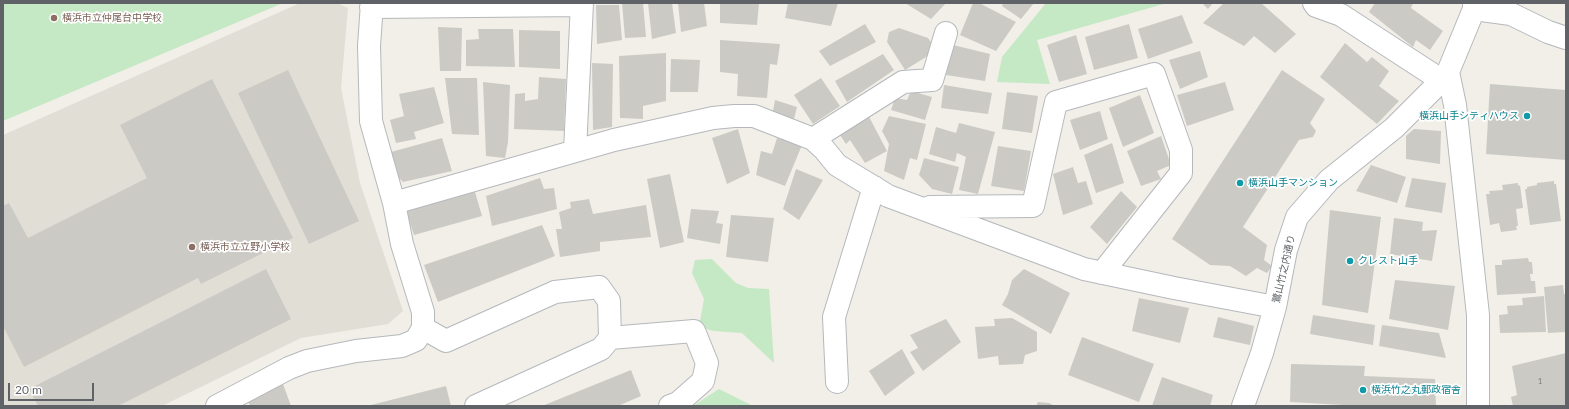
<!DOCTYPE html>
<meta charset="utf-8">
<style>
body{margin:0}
#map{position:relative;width:1569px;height:409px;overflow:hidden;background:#f1efe8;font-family:Lato,sans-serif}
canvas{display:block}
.frame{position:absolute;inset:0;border:4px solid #5f6368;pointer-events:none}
.scale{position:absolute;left:8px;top:383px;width:86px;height:18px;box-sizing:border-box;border:2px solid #5f6368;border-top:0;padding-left:5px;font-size:12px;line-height:14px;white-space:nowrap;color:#5f6368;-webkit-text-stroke:3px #fff;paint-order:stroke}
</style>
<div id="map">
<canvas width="1569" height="409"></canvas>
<div class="frame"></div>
<div class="scale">20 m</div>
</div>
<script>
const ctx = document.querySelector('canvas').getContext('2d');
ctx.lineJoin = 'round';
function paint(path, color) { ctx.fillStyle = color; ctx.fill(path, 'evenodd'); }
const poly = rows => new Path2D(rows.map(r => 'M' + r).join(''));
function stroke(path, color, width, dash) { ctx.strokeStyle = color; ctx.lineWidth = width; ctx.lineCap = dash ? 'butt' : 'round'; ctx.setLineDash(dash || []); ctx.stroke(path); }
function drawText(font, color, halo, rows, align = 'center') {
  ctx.font = font + ' Lato,"Noto Sans JP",sans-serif'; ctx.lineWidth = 3.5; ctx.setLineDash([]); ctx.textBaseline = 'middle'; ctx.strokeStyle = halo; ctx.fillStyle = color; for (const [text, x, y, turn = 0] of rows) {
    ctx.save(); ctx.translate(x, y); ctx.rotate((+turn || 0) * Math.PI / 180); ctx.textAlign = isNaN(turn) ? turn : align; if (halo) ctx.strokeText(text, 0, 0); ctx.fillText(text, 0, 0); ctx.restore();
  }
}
paint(poly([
 [300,3,337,3,348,8,341,88,360,183,403,311,388,324,301,338,162,406,3,406,3,135]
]), '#e1ded6');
paint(poly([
 [3,3,283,3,3,121],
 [1046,3,1167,3,1037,40,1050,84,997,82,1002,57],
 [712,259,736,283,748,288,769,289,774,363,742,333,714,331,699,327,704,299,692,273,695,260],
 [719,389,753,406,693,406]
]), '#c5e8c5');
paint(poly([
 [622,3,643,3,646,37,625,38],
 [648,3,672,3,676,33,652,39],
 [678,3,704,3,707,26,681,32],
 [720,3,759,3,757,25,720,23],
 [788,3,838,3,831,26,785,18],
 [905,3,946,3,931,19],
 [973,3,979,3,1016,22,996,51,960,35],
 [1003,3,1034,3,1021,19,1002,6],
 [1202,3,1213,3,1208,9],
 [1224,3,1261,3,1296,34,1275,53,1254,36,1244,46,1203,23],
 [1375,3,1413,3,1411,8,1443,31,1430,50,1416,40,1413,47,1369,12],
 [596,5,619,5,622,40,597,44],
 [1182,15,1193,43,1148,59,1138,29],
 [865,24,876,42,830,66,819,51],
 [1129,24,1138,58,1094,70,1085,37],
 [438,27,462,28,461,71,440,71],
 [899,28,928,38,933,45,926,57,905,70,887,42,889,32],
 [478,29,513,29,515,67,466,66,466,40,479,39],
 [519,30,560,31,560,69,519,67],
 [1076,35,1087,74,1059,82,1047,45],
 [720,40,780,44,777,65,770,64,767,98,737,96,738,74,720,72],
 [1345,43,1367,62,1372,57,1389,71,1379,86,1399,101,1377,124,1320,77],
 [953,45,990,54,985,81,946,75],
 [1200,51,1208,77,1180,89,1169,60],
 [666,53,666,101,643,106,643,119,620,118,619,56],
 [883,54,894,70,847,102,835,81],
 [671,59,700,60,698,92,670,92],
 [592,63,613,64,612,127,593,130],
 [288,70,359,221,309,244,238,93],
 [1282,70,1325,99,1310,123,1316,131,1313,137,1299,140,1243,227,1267,245,1264,260,1272,266,1267,273,1257,268,1246,276,1230,266,1210,265,1172,239],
 [539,77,566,79,564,131,514,129,515,94,525,93,525,101,538,99],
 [445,78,477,78,479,135,452,134],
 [821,78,840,106,813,124,794,95],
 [212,79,293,238,201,284,198,278,24,367,3,326,3,206,9,203,28,238,147,178,120,125],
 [483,82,510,85,508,142,505,158,486,156],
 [1225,82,1234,110,1187,126,1177,95],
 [1490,84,1566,90,1566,160,1486,154],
 [944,85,992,93,988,114,941,108],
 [434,87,444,123,414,132,416,139,396,143,390,120,404,116,399,94],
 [911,91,932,97,925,120,891,110,895,98,907,100],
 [1007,92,1038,96,1032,133,1002,129],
 [1140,95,1154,133,1123,147,1109,108],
 [775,100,797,107,794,119,773,111],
 [1100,111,1108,139,1080,150,1070,120],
 [867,113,887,151,865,163,850,140,846,144,838,132],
 [889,116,926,124,917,160,910,158,904,180,884,171,889,144,882,131],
 [959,123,995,132,978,194,959,190,966,157,957,153,955,162,929,154,936,127,956,133],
 [738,129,750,173,727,184,712,138],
 [1414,129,1441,131,1440,164,1406,159,1406,136],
 [1161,136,1171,165,1157,171,1161,179,1141,186,1127,151],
 [442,138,452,171,403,182,397,176,391,152],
 [777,138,802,145,785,186,756,175,761,151,772,154],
 [1112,143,1124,183,1096,193,1084,155],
 [998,146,1031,151,1024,191,991,186],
 [924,158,959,167,952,194,932,189,919,175],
 [1371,165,1406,177,1397,203,1356,191],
 [1073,167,1078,183,1086,181,1093,204,1063,215,1053,174],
 [796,169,823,180,799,220,783,209],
 [670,174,684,242,660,248,647,179],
 [540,178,544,189,554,188,557,209,492,226,486,196],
 [1412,178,1446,183,1442,213,1405,207],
 [1554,181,1554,184,1556,184,1561,221,1530,225,1525,189,1527,189,1527,187,1537,185,1537,183],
 [1518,183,1518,186,1520,185,1523,208,1516,209,1518,226,1516,226,1517,230,1501,232,1499,223,1490,225,1486,194,1490,194,1489,191,1503,190,1502,185],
 [1121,191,1137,207,1107,244,1090,227],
 [475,192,482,216,414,235,406,211],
 [589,199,593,214,646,205,651,237,600,242,600,251,560,257,556,229,562,229,559,212,571,208,570,202],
 [691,209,719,211,716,223,723,224,720,244,687,238],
 [1330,210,1381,217,1368,313,1322,305],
 [731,215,774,218,768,262,726,257],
 [1394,218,1423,222,1422,231,1437,230,1432,261,1390,254],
 [542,225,555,256,438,302,424,265],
 [1528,258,1529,262,1532,262,1533,274,1530,274,1531,281,1535,281,1536,293,1497,295,1495,265,1502,265,1502,260],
 [266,269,291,319,118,406,38,406,29,389],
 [1024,269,1070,293,1051,334,1002,305,1008,294,1012,280],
 [1395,280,1455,286,1448,330,1389,319],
 [1563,285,1564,294,1566,294,1566,332,1548,333,1544,287],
 [1544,296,1546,332,1500,333,1499,315,1508,314,1507,306,1523,305,1522,298],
 [1139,298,1189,308,1180,343,1132,331],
 [1313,315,1375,325,1373,345,1310,334],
 [1218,317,1254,326,1250,345,1213,337],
 [1012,318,1037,332,1037,351,1025,355,1023,364,999,365,998,356,978,359,975,327,995,326,994,319],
 [946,319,961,342,923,371,910,352,918,348,910,335],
 [1382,325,1439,333,1446,358,1379,346],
 [1082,337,1154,364,1139,402,1068,375],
 [902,349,915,373,885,396,869,371],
 [1566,353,1566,406,1513,406,1511,397,1517,395,1512,366],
 [1291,364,1365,366,1364,376,1435,379,1436,406,1361,406,1290,402],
 [631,370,641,396,618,406,542,406],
 [1162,377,1213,395,1210,406,1152,406],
 [283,384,291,406,250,406,248,401],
 [446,386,451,406,371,406,371,405],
 [1038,402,1049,403,1055,406,1036,406]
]), '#cccac5');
const minor = poly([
 [1314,3,1316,6,1341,15,1441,80],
 [1474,3,1474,9,1448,72,1455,105,1478,315,1478,406],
 [371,7,581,5],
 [1474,9,1511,14,1548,32,1566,38],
 [813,139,903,82,932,80,946,33],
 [575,151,582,3],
 [394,203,614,140,713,118,734,116,754,116,813,139,824,149,837,165,888,196,1084,269,1174,288,1275,307],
 [930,207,1033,206,1056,102,1154,74,1181,150,1181,173,1102,273],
 [423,328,446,341,555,292,599,287,609,301,610,338,601,349,476,406],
 [610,338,694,331,707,363,703,381,678,403,670,406],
 [837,382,834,317,874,187],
 [217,406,289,368,307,361,356,351,402,346,416,340,423,328,423,312,402,244,394,203,371,121,369,46,372,3],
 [1243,406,1262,353,1275,307,1286,250,1297,217,1329,180,1394,128,1434,88,1448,72]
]);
stroke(minor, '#b5b8bc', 24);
stroke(minor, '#fff', 22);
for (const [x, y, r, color] of [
 [54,18,4,"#8d6e63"],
 [1527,116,4,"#0f9aa8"],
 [1240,183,4,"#0f9aa8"],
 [192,247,4,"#8d6e63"],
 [1350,261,4,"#0f9aa8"],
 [1363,390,4,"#0f9aa8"]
]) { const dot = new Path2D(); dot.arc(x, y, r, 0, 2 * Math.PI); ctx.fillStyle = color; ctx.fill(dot); stroke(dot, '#fff', 1.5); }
drawText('8px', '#7a7d7f', null, [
 ["1",1540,381]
]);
drawText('10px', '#785e54', '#fff', [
 ["横浜市立仲尾台中学校",62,18],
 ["横浜市立立野小学校",200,247]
], 'left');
drawText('10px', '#0d838f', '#fff', [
 ["横浜山手シティハウス",1519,116,"right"],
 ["横浜山手マンション",1248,183],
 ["クレスト山手",1358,261],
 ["横浜竹之丸郵政宿舎",1371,390]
], 'left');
drawText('10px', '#5f6368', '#fff', [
 ["鷺山竹之内通り",1284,269,-77]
]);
</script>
